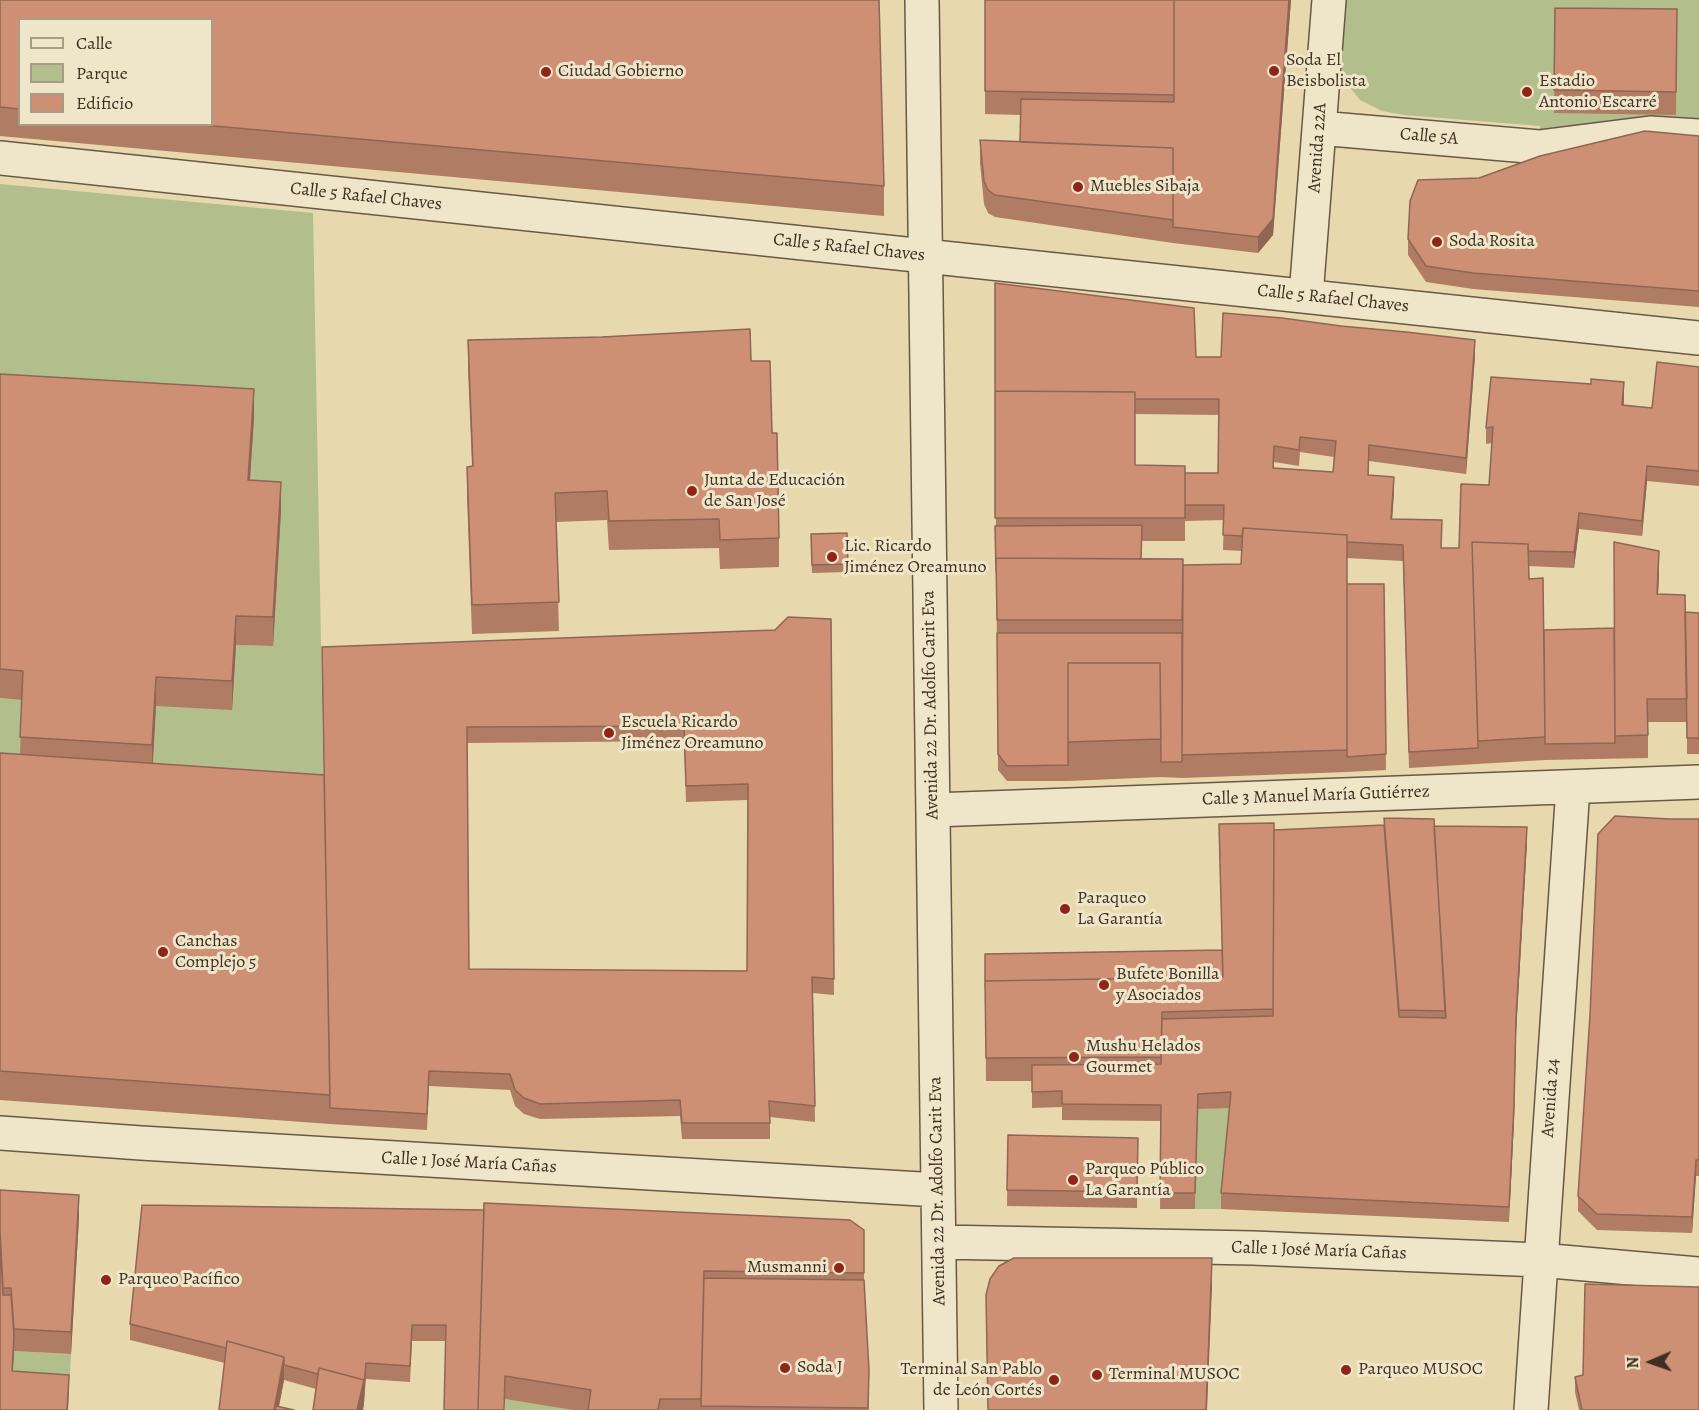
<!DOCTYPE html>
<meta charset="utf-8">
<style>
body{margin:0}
#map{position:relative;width:1699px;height:1410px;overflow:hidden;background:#e7d8ae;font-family:Alegreya,serif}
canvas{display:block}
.legend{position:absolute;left:18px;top:18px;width:195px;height:108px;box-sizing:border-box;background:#efe6ca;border:2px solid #a99c87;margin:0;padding:8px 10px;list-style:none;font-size:18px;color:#3f2e22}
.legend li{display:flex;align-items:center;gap:12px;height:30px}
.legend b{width:30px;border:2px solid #a99c87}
.north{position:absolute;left:1621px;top:1332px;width:60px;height:60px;-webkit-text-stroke:4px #efe6ca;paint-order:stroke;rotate:268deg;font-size:16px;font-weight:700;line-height:24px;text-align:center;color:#3f2e22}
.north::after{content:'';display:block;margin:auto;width:21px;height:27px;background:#3f2e22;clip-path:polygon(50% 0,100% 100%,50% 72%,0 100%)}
</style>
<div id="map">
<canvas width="1699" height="1410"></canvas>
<ul class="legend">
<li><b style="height:8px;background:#efe6ca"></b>Calle</li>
<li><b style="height:16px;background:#b2bf8d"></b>Parque</li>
<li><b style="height:16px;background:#ce9074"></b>Edificio</li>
</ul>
<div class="north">N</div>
</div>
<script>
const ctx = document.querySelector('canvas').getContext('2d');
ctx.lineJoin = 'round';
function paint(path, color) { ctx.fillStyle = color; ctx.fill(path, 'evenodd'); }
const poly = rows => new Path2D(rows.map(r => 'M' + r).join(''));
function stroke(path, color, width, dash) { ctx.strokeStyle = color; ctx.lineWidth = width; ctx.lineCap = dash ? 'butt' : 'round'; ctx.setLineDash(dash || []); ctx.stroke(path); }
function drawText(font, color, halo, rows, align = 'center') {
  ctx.font = font + ' Alegreya,serif'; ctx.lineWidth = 6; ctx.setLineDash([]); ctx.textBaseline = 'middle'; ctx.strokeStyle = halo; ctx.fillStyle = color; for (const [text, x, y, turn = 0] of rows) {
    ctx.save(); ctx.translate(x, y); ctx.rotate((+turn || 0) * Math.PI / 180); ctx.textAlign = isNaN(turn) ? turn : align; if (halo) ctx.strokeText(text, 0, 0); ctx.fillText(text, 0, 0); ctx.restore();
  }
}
paint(poly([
 [1344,0,1699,0,1699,151,1539,147,1540,126,1404,115,1382,111,1360,100,1348,85,1342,70,1341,48],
 [0,184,313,213,324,805,0,782,0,698,23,700,152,774,156,706,236,645,273,646,248,509,254,419,0,403],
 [1231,1107,1221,1209,1195,1209,1198,1109],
 [14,1351,71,1354,69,1391,12,1386],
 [505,1399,533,1403,574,1410,505,1410]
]), '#b2bf8d');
const minor = poly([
 [922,0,941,1410],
 [1319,128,1539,147,1650,133,1699,136],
 [0,158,1699,338],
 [1306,296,1329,0],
 [933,810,1699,782],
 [0,1133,141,1143,938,1190],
 [939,1242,1253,1248,1540,1260,1699,1274],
 [1531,1410,1573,787]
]);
stroke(minor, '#695845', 36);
stroke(minor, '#efe6ca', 33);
paint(poly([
 [0,0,884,186,884,216,0,136],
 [20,20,212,124,20,124],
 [985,0,1291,0,1273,235,1258,253,1173,243,995,217,988,213,984,204,980,163,980,140,1020,142,1021,115,985,114],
 [1555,8,1677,9,1676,115,1554,113],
 [1699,136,1699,307,1473,289,1426,282,1408,255,1408,239,1479,178],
 [468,340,751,361,772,433,779,538,779,567,720,569,719,548,609,550,607,520,556,522,559,631,472,634,467,496,467,467,472,466,468,370],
 [1475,356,1466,474,1369,461,1369,475,1394,492,1392,519,1441,548,1459,548,1489,485,1492,443,1486,444,1486,428,1624,398,1624,406,1652,408,1699,367,1699,486,1647,481,1642,536,1579,529,1574,568,1528,566,1529,579,1544,652,1614,628,1659,574,1658,594,1685,621,1699,613,1699,754,1687,754,1687,721,1687,722,1648,722,1648,758,1545,760,1409,768,1403,561,1347,558,1347,584,1384,584,1386,770,1347,772,1182,778,1161,777,1068,781,1007,781,998,770,995,414,1196,357],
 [1135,414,1219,415,1218,473,1185,473,1135,465],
 [1300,452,1334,457,1333,472,1274,468,1274,462,1299,466],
 [1224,520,1223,550,1242,551,1241,564,1183,570,1141,559,1142,541,1185,541,1185,521],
 [0,374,254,418,250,480,281,511,273,646,236,645,232,710,156,706,153,764,324,775,322,647,775,630,831,619,834,995,813,993,815,1122,770,1117,770,1139,682,1139,680,1116,540,1119,524,1114,515,1106,510,1090,429,1086,427,1130,330,1124,0,1100,0,753,20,754,22,700,0,698],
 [684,741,686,802,748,800,747,971,469,969,467,743],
 [847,533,848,572,812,573,811,534],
 [1384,818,1527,842,1516,1033,1514,1121,1509,1222,1221,1209,1221,1193,1230,1108,1198,1109,1195,1209,1160,1209,1161,1121,1062,1120,1062,1107,1032,1108,1032,1081,986,1081,985,954,1222,950,1219,824,1274,830,1384,825],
 [1669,819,1699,819,1699,1176,1696,1176,1692,1233,1597,1230,1578,1211,1578,1196],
 [1008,1135,1138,1138,1137,1208,1007,1206],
 [0,1190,79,1218,71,1354,14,1351,13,1371,69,1391,68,1410,0,1410],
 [864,1230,864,1280,869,1370,869,1410,573,1410,505,1399,446,1341,412,1341,410,1382,366,1379,364,1403,363,1410,313,1410,316,1389,284,1380,279,1407,219,1410,225,1363,130,1340,130,1324],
 [1583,1375,1699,1410,1579,1410,1575,1392,1575,1377]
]), '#b17c64');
paint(poly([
 [1289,0,1291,0,1273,235,1258,253,1258,237],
 [1475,340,1475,356,1466,474,1466,458],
 [1624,382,1624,398,1622,421,1622,405],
 [254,389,254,418,248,509,248,480],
 [1647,466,1647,481,1642,536,1642,521],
 [1394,477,1394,492,1391,535,1391,519],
 [281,482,281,511,273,646,273,617],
 [1579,513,1579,529,1574,568,1574,552],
 [1659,551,1659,574,1657,616,1657,594],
 [236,616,236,645,232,710,232,681],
 [156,677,156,706,152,774,152,745],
 [1527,827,1527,842,1516,1033,1514,1121,1509,1222,1516,1017],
 [1696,1160,1696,1176,1692,1233,1692,1217],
 [79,1195,79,1218,71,1354,71,1332],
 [1212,1258,1212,1287,1207,1410,1206,1410],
 [14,1336,14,1351,12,1386,12,1371],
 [284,1357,284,1380,278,1410,274,1410],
 [366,1363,364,1403,363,1410,357,1410],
 [69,1375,68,1410,67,1410]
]), '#906551');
const building = poly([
 [0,0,879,0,884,186,192,124,212,124,212,20,20,20,20,109,0,107,0,0],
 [985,0,1174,0,1174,95,985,91,985,0],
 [1174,0,1289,0,1273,219,1258,237,1173,227,1173,148,1020,142,1021,99,1174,102,1174,0],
 [1555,8,1677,9,1676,92,1554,90,1555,8],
 [1645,131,1699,136,1699,291,1473,273,1426,266,1408,239,1410,201,1418,180,1479,178,1540,156,1645,131],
 [980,140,1173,148,1173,220,995,195,988,190,984,181,980,140],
 [995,283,1194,308,1196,357,1221,357,1223,313,1282,318,1341,326,1406,332,1475,340,1466,458,1369,445,1368,475,1394,477,1391,519,1442,520,1441,548,1459,548,1461,484,1489,485,1493,427,1486,428,1491,377,1591,384,1591,379,1624,382,1622,405,1652,408,1657,362,1699,367,1699,471,1647,466,1642,521,1579,513,1574,552,1528,551,1528,544,1472,542,1478,748,1409,752,1403,545,1347,542,1347,535,1243,528,1242,536,1223,535,1224,505,1185,505,1185,473,1218,473,1219,399,1135,399,1135,392,995,391,995,283],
 [1300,437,1336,441,1333,472,1273,468,1274,446,1299,450,1300,437],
 [750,329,751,361,770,361,772,433,777,433,779,538,720,540,719,519,609,521,607,491,555,493,559,602,472,605,467,467,473,466,468,340,602,337,750,329],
 [0,374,254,389,248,480,281,482,273,617,236,616,232,681,156,677,152,745,20,737,23,671,0,669,0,374],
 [995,391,1135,392,1135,465,1185,466,1185,518,995,518,995,391],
 [1142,525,1141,559,996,558,996,572,995,526,1142,525],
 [1243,528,1347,535,1347,750,1182,755,1183,565,1241,564,1243,528],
 [847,533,848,564,812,565,811,534,847,533],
 [1472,542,1528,544,1529,579,1543,578,1545,737,1478,741,1472,542],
 [1614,542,1659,551,1657,594,1685,595,1687,699,1647,699,1648,735,1615,736,1614,542],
 [996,558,1183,559,1182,620,997,620,996,558],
 [1347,584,1384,584,1386,754,1347,757,1347,584],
 [1685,612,1699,613,1699,738,1687,738,1685,612],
 [788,617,831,619,834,979,812,977,815,1106,769,1101,770,1123,682,1123,680,1100,540,1104,524,1098,515,1090,510,1074,429,1071,427,1114,330,1108,322,647,775,630,788,617],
 [684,726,686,786,748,784,747,971,469,969,467,727,684,726],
 [1614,628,1615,743,1545,744,1544,630,1614,628],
 [997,633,1182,633,1182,762,1161,762,1160,663,1068,663,1068,765,1007,766,998,754,997,633],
 [1068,663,1160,663,1161,739,1068,742,1068,663],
 [0,753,324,775,330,1095,0,1071,0,753],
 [1615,816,1669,819,1699,819,1699,1160,1696,1160,1692,1217,1597,1214,1578,1196,1590,1015,1598,834,1615,816],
 [1384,818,1434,819,1445,1011,1399,1010,1384,818],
 [1274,823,1273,1009,1162,1012,1161,1057,986,1058,985,981,1223,977,1219,824,1274,823],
 [1384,825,1399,1017,1446,1018,1434,826,1527,827,1516,1017,1514,1105,1509,1207,1221,1193,1231,1092,1198,1094,1195,1193,1160,1193,1161,1105,1062,1104,1062,1091,1032,1092,1032,1065,1161,1064,1162,1019,1273,1016,1274,830,1384,825],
 [1222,950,1223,977,985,981,985,988,985,954,1222,950],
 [1008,1135,1138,1138,1137,1192,1007,1190,1008,1135],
 [0,1190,79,1195,71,1332,14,1329,11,1288,3,1288,0,1231,0,1190],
 [484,1203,850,1220,864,1230,864,1273,704,1271,701,1399,660,1399,658,1410,588,1410,591,1390,505,1376,504,1410,478,1410,484,1203],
 [142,1205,484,1210,478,1410,444,1410,446,1325,412,1325,410,1366,366,1363,364,1387,364,1380,319,1368,318,1374,284,1365,284,1357,227,1341,226,1348,130,1324,142,1205],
 [0,1238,3,1295,11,1295,14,1336,12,1371,69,1375,67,1410,0,1410,0,1238],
 [1014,1258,1212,1258,1206,1410,988,1410,986,1295,990,1279,999,1266,1014,1258],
 [704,1278,864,1280,869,1370,868,1408,701,1406,704,1278],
 [1585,1284,1699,1287,1699,1410,1582,1410,1575,1377,1583,1375,1585,1284],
 [227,1341,284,1357,274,1410,219,1410,227,1341],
 [319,1368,364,1380,357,1410,313,1410,319,1368],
 [276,1406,294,1410,275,1410,276,1406]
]);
paint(building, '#ce9074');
stroke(building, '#906551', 1.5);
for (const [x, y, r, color] of [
 [1274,71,6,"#8f2418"],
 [546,72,6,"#8f2418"],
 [1527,92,6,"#8f2418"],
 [1078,187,6,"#8f2418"],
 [1437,242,6,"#8f2418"],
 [692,491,6,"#8f2418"],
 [832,557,6,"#8f2418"],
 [609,733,6,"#8f2418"],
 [1065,909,6,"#8f2418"],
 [163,952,6,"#8f2418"],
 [1104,985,6,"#8f2418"],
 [1074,1057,6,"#8f2418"],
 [1073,1180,6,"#8f2418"],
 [839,1268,6,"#8f2418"],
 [106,1280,6,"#8f2418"],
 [785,1368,6,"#8f2418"],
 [1346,1370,6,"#8f2418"],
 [1097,1375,6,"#8f2418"],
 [1054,1380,6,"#8f2418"]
]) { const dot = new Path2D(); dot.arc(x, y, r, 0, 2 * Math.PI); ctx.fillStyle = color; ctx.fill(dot); stroke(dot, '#efe6ca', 2); }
drawText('18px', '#3f2e22', '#efe6ca', [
 ["Soda El",1286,61],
 ["Beisbolista",1286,82],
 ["Ciudad Gobierno",558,72],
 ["Estadio",1539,82],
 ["Antonio Escarré",1539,103],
 ["Muebles Sibaja",1090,187],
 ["Soda Rosita",1449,242],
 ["Junta de Educación",704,481],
 ["de San José",704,502],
 ["Lic. Ricardo",844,547],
 ["Jiménez Oreamuno",844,568],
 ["Escuela Ricardo",621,723],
 ["Jiménez Oreamuno",621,744],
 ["Paraqueo",1077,899],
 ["La Garantía",1077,920],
 ["Canchas",175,942],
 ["Complejo 5",175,963],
 ["Bufete Bonilla",1116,975],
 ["y Asociados",1116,996],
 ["Mushu Helados",1086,1047],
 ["Gourmet",1086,1068],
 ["Parqueo Público",1085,1170],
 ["La Garantía",1085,1191],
 ["Musmanni",827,1268,"right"],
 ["Parqueo Pacífico",118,1280],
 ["Soda J",797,1368],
 ["Terminal San Pablo",1042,1370,"right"],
 ["de León Cortés",1042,1391,"right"],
 ["Parqueo MUSOC",1358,1370],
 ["Terminal MUSOC",1109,1375]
], 'left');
drawText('18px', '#3f2e22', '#efe6ca', [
 ["Calle 5A",1429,137,5],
 ["Avenida 22A",1318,148,-86],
 ["Calle 5 Rafael Chaves",366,197,6],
 ["Calle 5 Rafael Chaves",849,248,6],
 ["Calle 5 Rafael Chaves",1333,299,6],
 ["Avenida 22 Dr. Adolfo Carit Eva",931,705,-91],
 ["Calle 3 Manuel María Gutiérrez",1316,796,-2],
 ["Avenida 24",1551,1098,-86],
 ["Calle 1 José María Cañas",469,1163,3],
 ["Avenida 22 Dr. Adolfo Carit Eva",938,1191,-91],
 ["Calle 1 José María Cañas",1319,1251,2]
]);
</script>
